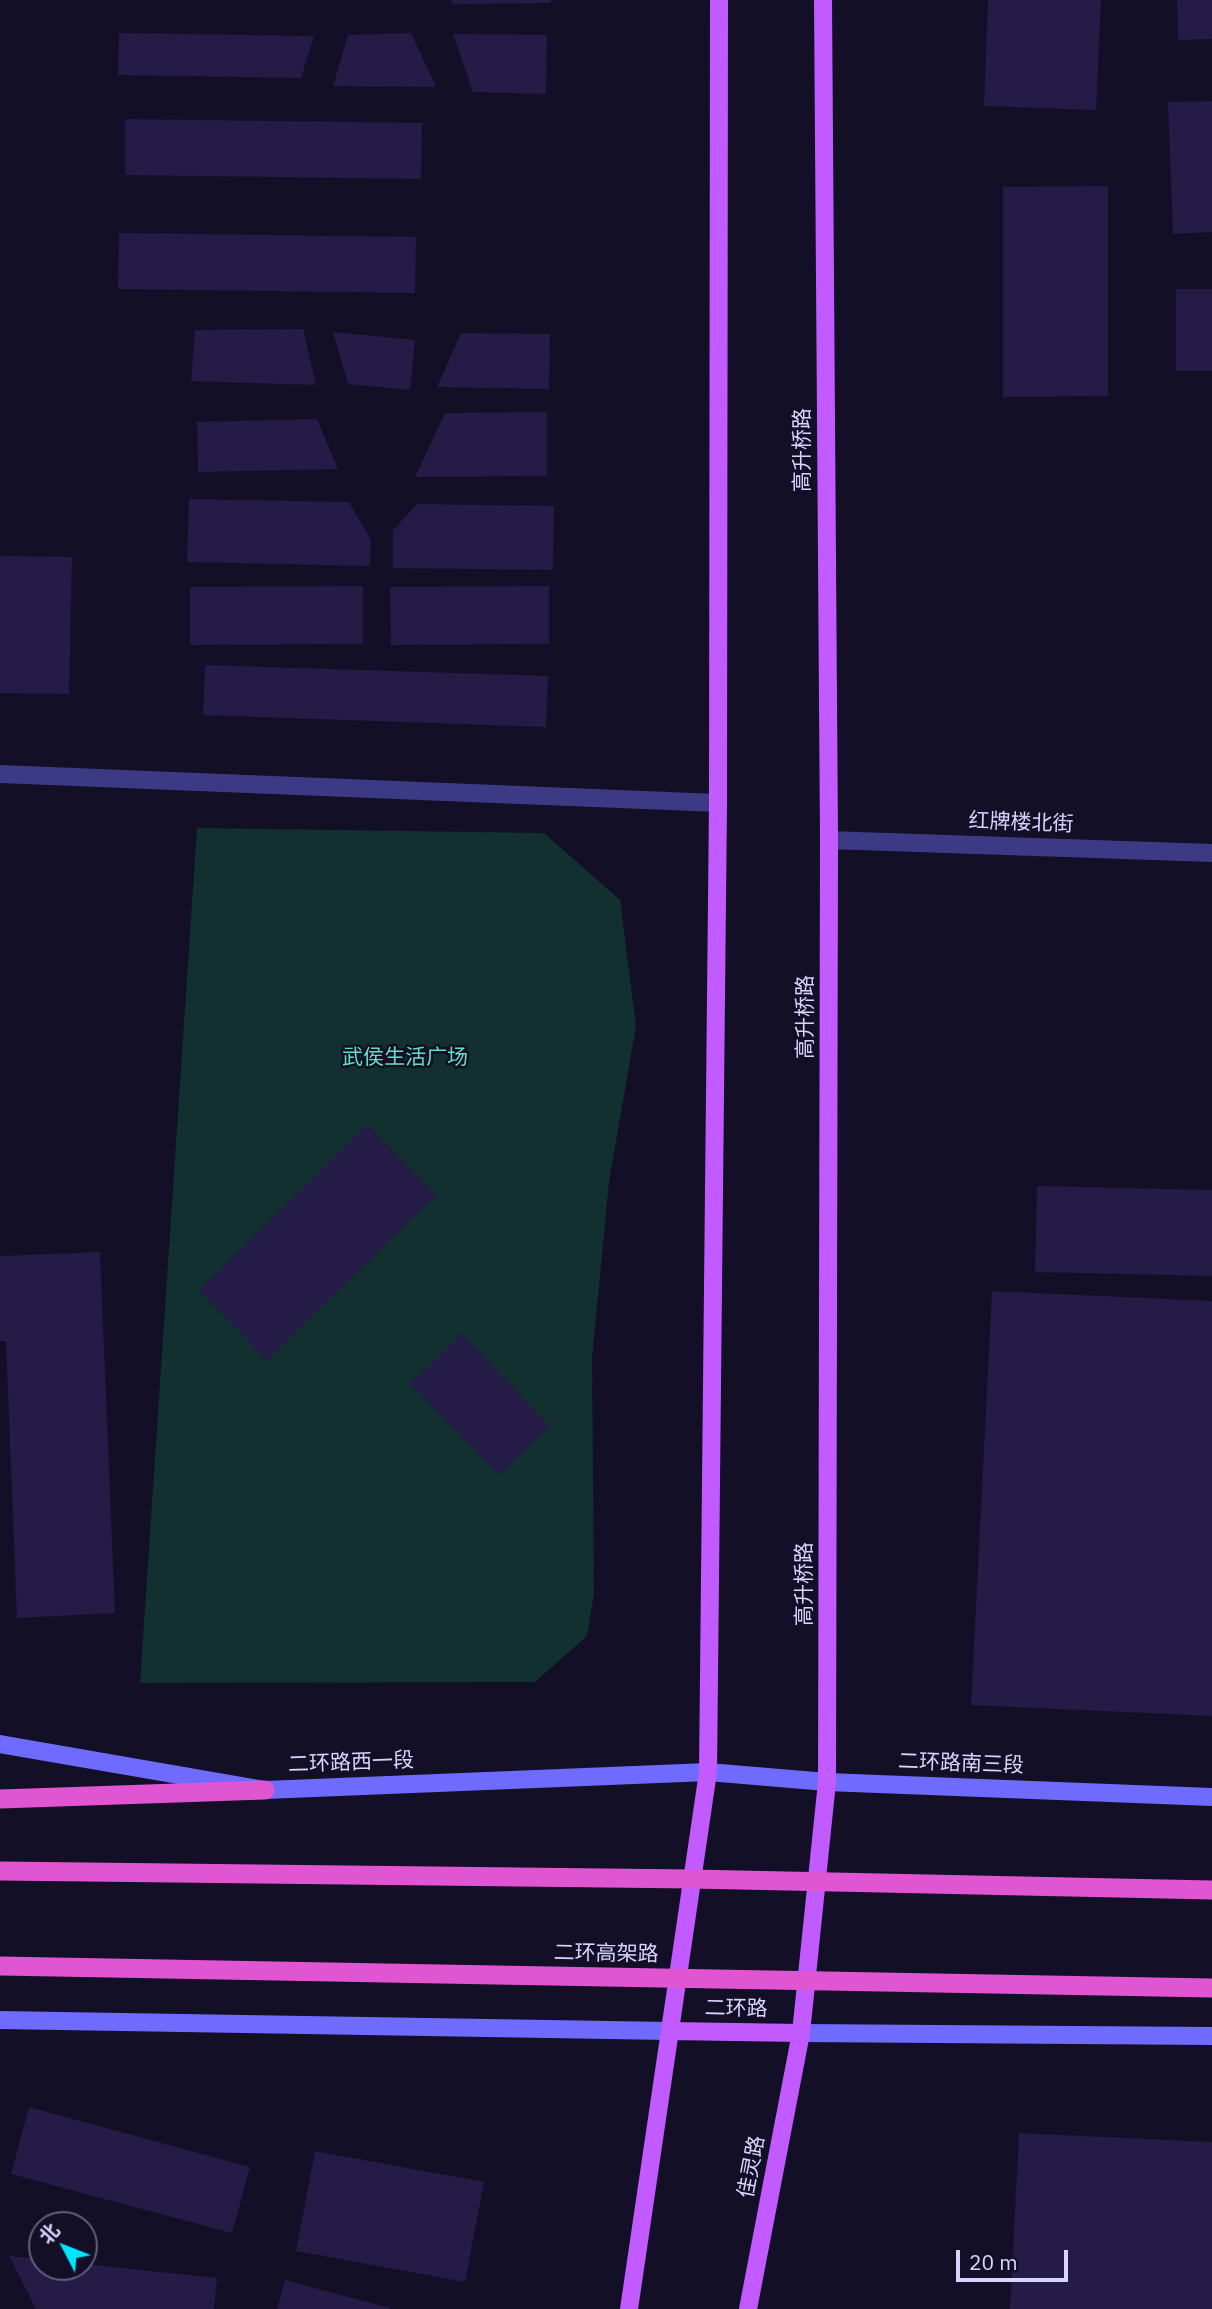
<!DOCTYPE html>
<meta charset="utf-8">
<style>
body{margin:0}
#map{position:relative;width:1212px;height:2309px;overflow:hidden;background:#130f26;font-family:"IBM Plex Sans","Noto Sans SC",sans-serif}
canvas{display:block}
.north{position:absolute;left:28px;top:2211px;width:70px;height:70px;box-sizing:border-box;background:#130f26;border:2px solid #625e7d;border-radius:50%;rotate:312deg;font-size:19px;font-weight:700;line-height:28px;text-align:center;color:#d9d4ff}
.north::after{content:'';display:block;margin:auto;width:24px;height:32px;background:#00e5ff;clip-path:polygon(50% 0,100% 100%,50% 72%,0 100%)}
.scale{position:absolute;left:956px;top:2250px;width:112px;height:32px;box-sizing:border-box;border:4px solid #d9d4ff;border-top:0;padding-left:9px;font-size:21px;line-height:24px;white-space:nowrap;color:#d9d4ff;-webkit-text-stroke:5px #130f26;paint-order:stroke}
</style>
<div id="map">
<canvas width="1212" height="2309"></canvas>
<div class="north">北</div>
<div class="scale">20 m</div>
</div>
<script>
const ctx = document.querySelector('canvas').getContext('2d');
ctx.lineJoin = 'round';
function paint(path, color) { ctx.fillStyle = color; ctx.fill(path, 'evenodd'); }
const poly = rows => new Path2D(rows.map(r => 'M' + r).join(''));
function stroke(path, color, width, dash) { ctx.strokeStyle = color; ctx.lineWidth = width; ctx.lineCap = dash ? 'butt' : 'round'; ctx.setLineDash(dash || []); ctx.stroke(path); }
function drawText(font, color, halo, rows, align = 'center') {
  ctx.font = font + ' "IBM Plex Sans","Noto Sans SC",sans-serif'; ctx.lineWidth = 5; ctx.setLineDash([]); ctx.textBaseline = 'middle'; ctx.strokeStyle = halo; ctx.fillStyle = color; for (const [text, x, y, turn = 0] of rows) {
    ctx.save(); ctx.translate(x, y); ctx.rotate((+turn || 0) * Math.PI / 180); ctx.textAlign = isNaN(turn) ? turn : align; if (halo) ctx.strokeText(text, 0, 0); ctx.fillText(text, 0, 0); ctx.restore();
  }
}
paint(poly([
 [197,828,544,833,620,900,636,1026,609,1182,592,1359,594,1594,587,1636,535,1682,140,1683]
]), '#12302f');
paint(poly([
 [451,0,551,0,551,3,453,4],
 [988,0,1101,0,1096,110,984,106],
 [1177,0,1212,0,1212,39,1178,40],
 [119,33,314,36,301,78,118,75],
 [411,33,436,87,333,86,348,35],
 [453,34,547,35,546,94,473,92],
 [1212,101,1212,232,1173,234,1168,102],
 [125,119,422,123,421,179,125,175],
 [1108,186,1108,396,1003,397,1003,187],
 [119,233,416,237,415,293,118,289],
 [1176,289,1212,289,1212,371,1176,371],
 [303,329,316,385,191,381,195,330],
 [333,332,415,340,410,390,348,384],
 [461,333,550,334,549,389,437,387],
 [547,412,547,476,415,477,445,413],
 [317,419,338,469,198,472,197,422],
 [189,499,349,502,371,540,370,566,187,562],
 [417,504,554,506,553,570,393,568,393,530],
 [0,556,72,557,69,694,0,693],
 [363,586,363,644,190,645,190,587],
 [549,586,549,644,391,645,390,587],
 [205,665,548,676,546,727,203,715],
 [367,1125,436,1195,267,1361,199,1290],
 [1037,1186,1212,1190,1212,1276,1035,1272],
 [100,1252,115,1613,17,1618,6,1341,0,1341,0,1256],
 [992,1291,1212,1301,1212,1716,971,1705],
 [462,1334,550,1426,499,1475,410,1384],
 [29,2107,250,2167,232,2233,11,2174],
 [1019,2133,1212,2142,1212,2309,1010,2309],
 [315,2151,484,2182,465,2282,296,2251],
 [9,2256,42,2259,42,2267,84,2267,84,2264,217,2278,214,2309,36,2309],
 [285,2280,390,2308,390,2309,277,2309]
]), '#241b47');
stroke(poly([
 [0,774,718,803],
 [829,840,1212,853]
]), '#3d3a85', 18);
stroke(poly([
 [0,1744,265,1790,708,1772,827,1782,1212,1797],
 [0,2020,670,2031],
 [801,2033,1212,2036]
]), '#6f6bff', 18);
stroke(poly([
 [670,2031,801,2033],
 [629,2309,708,1772,718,803,719,0],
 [748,2309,801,2033,827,1782,829,840,823,0]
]), '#c25bff', 18);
stroke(poly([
 [0,1799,265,1790],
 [0,1871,692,1879,1212,1890],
 [0,1966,1212,1988]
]), '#e055d1', 19);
drawText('21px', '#d9d4ff', '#130f26', [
 ["高升桥路",803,450,-90],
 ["红牌楼北街",1021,823,2],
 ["高升桥路",806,1017,-90],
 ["高升桥路",805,1584,-90],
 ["二环路西一段",351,1763,-2],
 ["二环路南三段",961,1764,2],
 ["二环高架路",606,1954,1],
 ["二环路",736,2009,1],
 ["佳灵路",752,2167,-79]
]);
drawText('21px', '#5fe0c0', '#130f26', [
 ["武侯生活广场",405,1058]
]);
</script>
